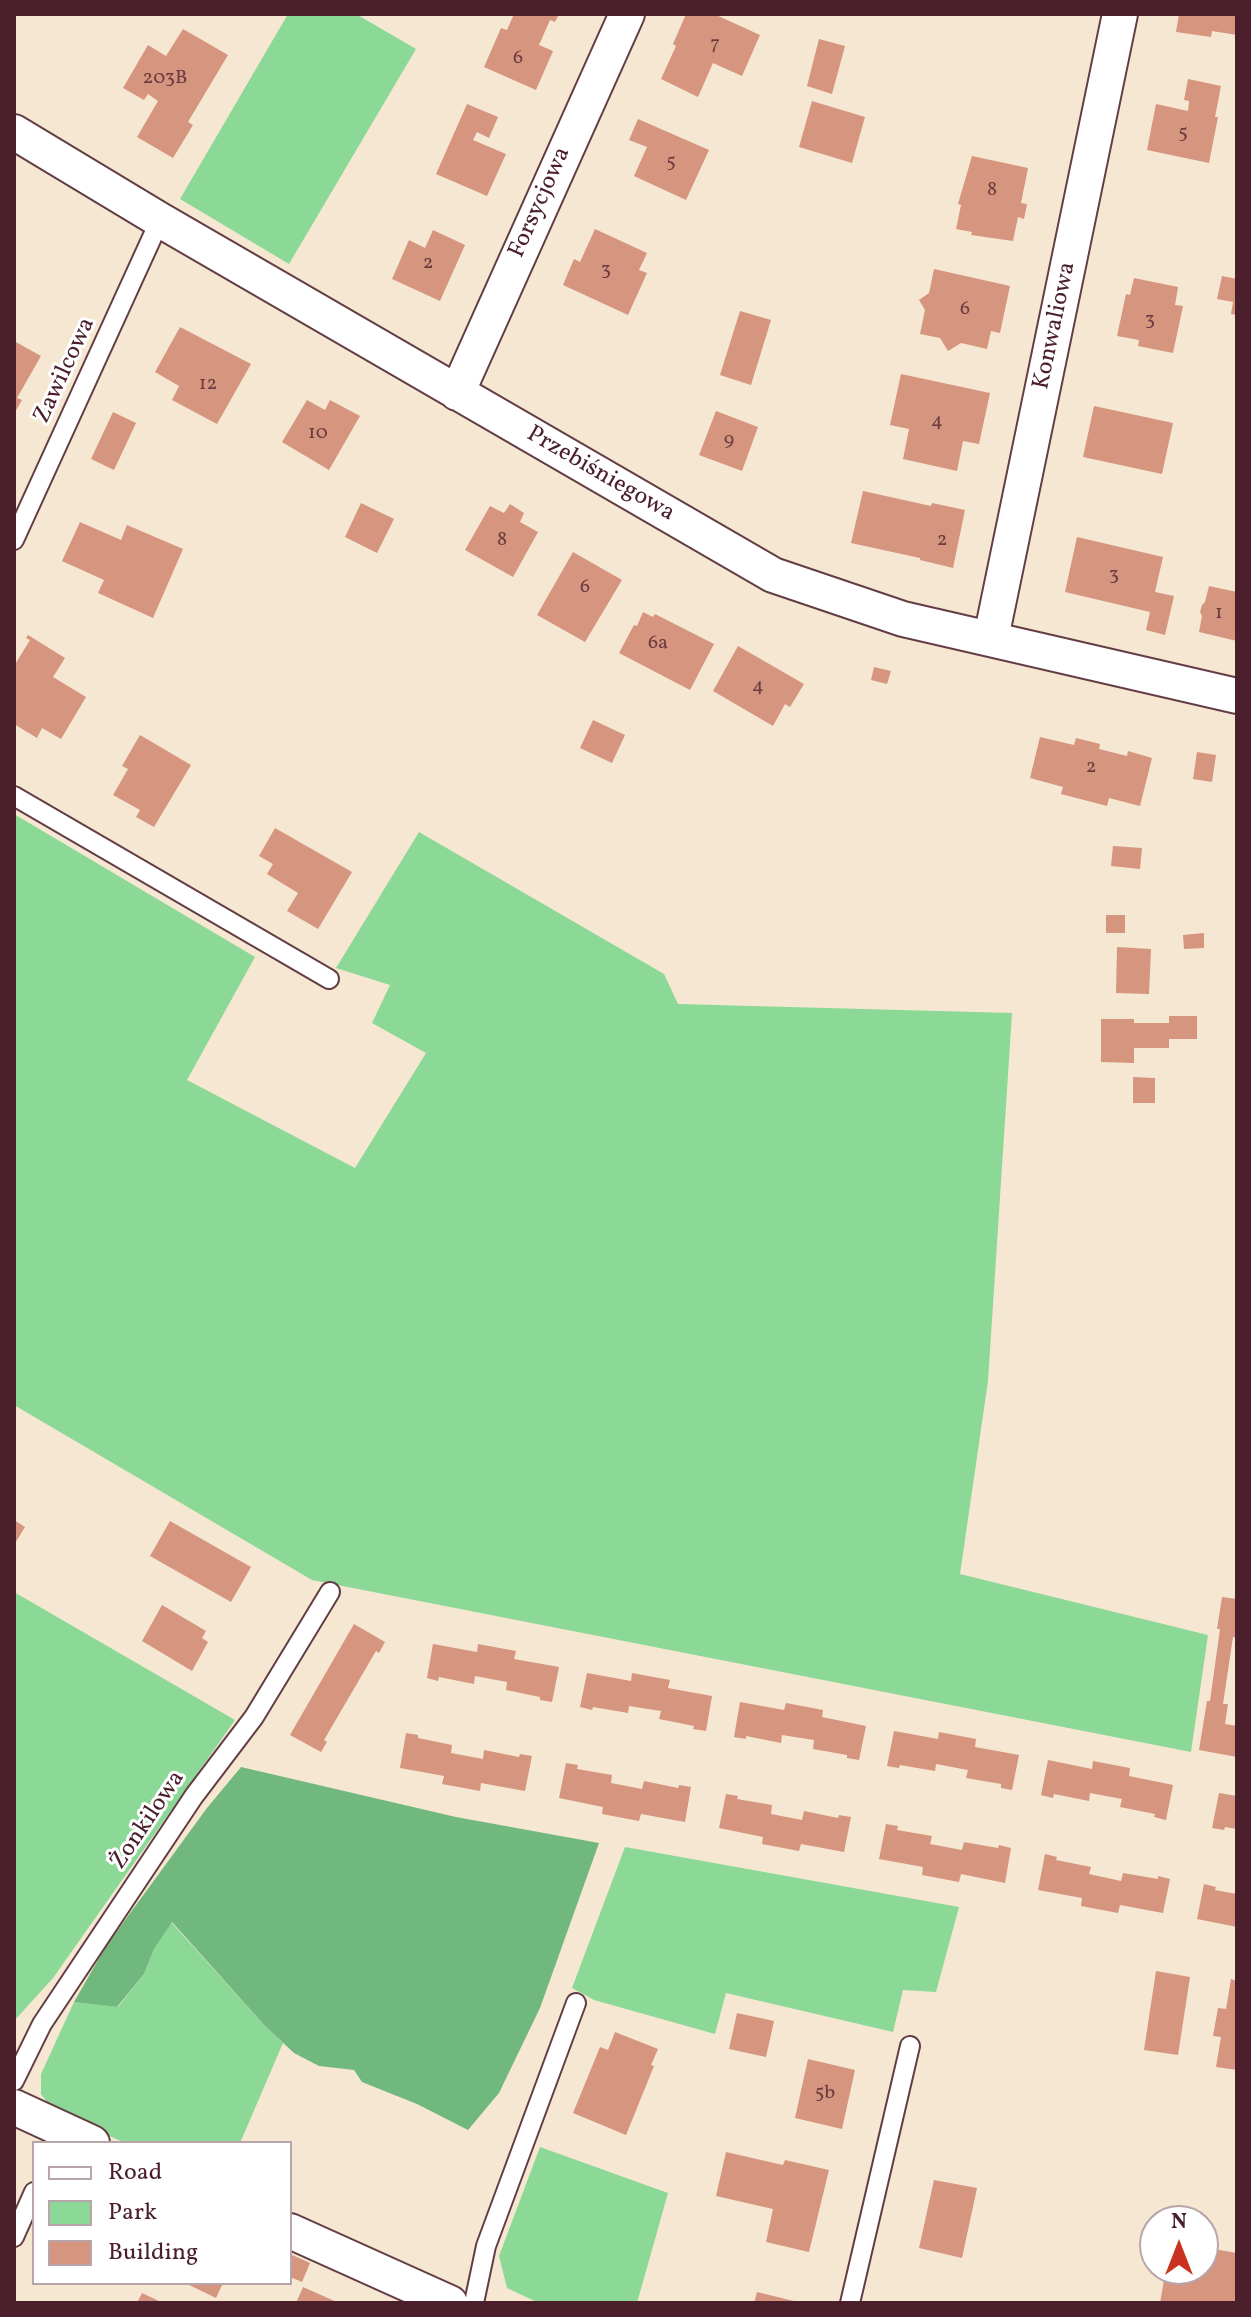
<!DOCTYPE html>
<meta charset="utf-8">
<style>
body{margin:0}
#map{position:relative;width:1251px;height:2317px;overflow:hidden;background:#f6e7d2;font-family:Vollkorn,serif}
canvas{display:block}
.frame{position:absolute;inset:0;border:16px solid #4a1f2b;pointer-events:none}
.legend{position:absolute;left:32px;top:2141px;width:260px;height:144px;box-sizing:border-box;background:#fff;border:2px solid #b7a5aa;margin:0;padding:10px 14px;list-style:none;font-size:24px;color:#4a1f2b}
.legend li{display:flex;align-items:center;gap:16px;height:40px}
.legend b{width:40px;border:2px solid #b7a5aa}
.north{position:absolute;left:1139px;top:2205px;width:80px;height:80px;box-sizing:border-box;background:#fff;border:2px solid #b7a5aa;border-radius:50%;rotate:0deg;font-size:22px;font-weight:700;line-height:32px;text-align:center;color:#4a1f2b}
.north::after{content:'';display:block;margin:auto;width:28px;height:36px;background:#c8321e;clip-path:polygon(50% 0,100% 100%,50% 72%,0 100%)}
</style>
<div id="map">
<canvas width="1251" height="2317"></canvas>
<div class="frame"></div>
<ul class="legend">
<li><b style="height:10px;background:#fff"></b>Road</li>
<li><b style="height:22px;background:#8cd896"></b>Park</li>
<li><b style="height:22px;background:#d5957f"></b>Building</li>
</ul>
<div class="north">N</div>
</div>
<script>
const ctx = document.querySelector('canvas').getContext('2d');
ctx.lineJoin = 'round';
function paint(path, color) { ctx.fillStyle = color; ctx.fill(path, 'evenodd'); }
const poly = rows => new Path2D(rows.map(r => 'M' + r).join(''));
function stroke(path, color, width, dash) { ctx.strokeStyle = color; ctx.lineWidth = width; ctx.lineCap = dash ? 'butt' : 'round'; ctx.setLineDash(dash || []); ctx.stroke(path); }
function drawText(font, color, halo, rows, align = 'center') {
  ctx.font = font + ' Vollkorn,serif'; ctx.lineWidth = 6; ctx.setLineDash([]); ctx.textBaseline = 'middle'; ctx.strokeStyle = halo; ctx.fillStyle = color; for (const [text, x, y, turn = 0] of rows) {
    ctx.save(); ctx.translate(x, y); ctx.rotate((+turn || 0) * Math.PI / 180); ctx.textAlign = isNaN(turn) ? turn : align; if (halo) ctx.strokeText(text, 0, 0); ctx.fillText(text, 0, 0); ctx.restore();
  }
}
paint(poly([
 [288,14,356,14,416,49,289,264,180,199],
 [14,814,255,957,187,1080,355,1168,426,1053,372,1023,390,985,336,968,419,832,664,974,678,1004,1012,1013,988,1381,960,1574,1208,1635,1191,1752,312,1580,14,1405],
 [14,1592,235,1720,53,1978,14,2021],
 [625,1847,959,1907,936,1992,903,1990,893,2032,726,1993,715,2034,594,2000,572,1988],
 [171,1922,265,2026,283,2043,240,2143,125,2143,53,2110,41,2094,41,2074,74,2002,118,2007,144,1974,154,1949],
 [540,2147,668,2193,637,2303,539,2303,507,2288,499,2256]
]), '#8cd896');
paint(poly([
 [241,1767,456,1817,599,1843,540,2008,499,2093,468,2130,417,2104,362,2082,354,2070,319,2066,294,2053,265,2026,172,1922,154,1949,144,1974,117,2007,74,2002,106,1946,207,1808]
]), '#71b87f');
paint(poly([
 [514,14,559,14,555,22,550,20,539,45,553,51,536,90,484,67,501,28,507,30],
 [686,14,714,14,760,35,742,76,713,63,698,97,661,79,676,46,673,44],
 [1179,14,1237,14,1237,35,1212,31,1211,37,1176,32],
 [183,29,228,55,188,122,193,125,173,158,137,137,158,101,148,94,144,100,123,88,148,45,166,56],
 [819,39,845,46,832,94,807,86],
 [1188,79,1221,86,1215,117,1218,117,1209,163,1147,150,1156,104,1188,111,1189,101,1184,100],
 [812,101,865,117,852,163,799,147],
 [467,104,498,117,489,138,477,132,473,140,506,154,487,196,436,174],
 [638,119,709,150,686,200,634,176,647,147,629,140],
 [972,156,1028,168,1021,203,1027,204,1024,219,1018,217,1013,241,971,235,972,232,956,229,961,205,958,204],
 [595,229,647,253,639,270,647,273,628,315,563,285,574,259,580,262],
 [433,230,465,245,440,301,392,279,409,240,425,248],
 [934,269,1010,286,1000,333,991,331,987,349,961,343,948,351,940,338,920,334,925,310,919,300,929,293],
 [1222,276,1237,279,1237,315,1231,314,1233,302,1217,299],
 [1134,278,1178,287,1175,305,1183,306,1173,353,1138,346,1139,340,1117,336,1126,294,1130,295],
 [740,311,771,320,751,385,720,375],
 [180,327,251,364,217,424,172,400,179,386,155,372],
 [14,341,41,356,17,398,22,400,14,414],
 [901,374,990,393,979,444,963,441,957,471,903,459,909,429,890,425],
 [307,400,325,410,330,400,360,416,329,470,282,442],
 [1094,406,1173,423,1162,474,1083,457],
 [716,411,758,427,742,471,699,455],
 [113,412,136,423,114,470,91,459],
 [863,491,931,506,932,503,965,510,953,568,920,560,920,558,851,543],
 [361,503,394,519,377,553,345,537],
 [510,504,524,513,520,522,538,532,513,577,465,550,490,506,504,513],
 [80,522,121,540,127,525,183,549,153,618,98,593,104,580,62,561],
 [1077,537,1163,557,1155,592,1174,596,1165,635,1146,630,1150,612,1065,592],
 [573,552,622,580,585,642,537,615],
 [1209,586,1237,592,1237,641,1199,632,1202,616,1200,612,1202,605,1205,602],
 [643,612,653,617,655,614,714,644,690,690,619,653,634,625,637,626],
 [28,635,65,658,53,677,86,697,61,739,42,728,37,738,14,724,14,666,30,640,26,638],
 [738,646,804,684,790,707,785,704,773,726,713,691],
 [874,667,891,671,887,684,871,680],
 [593,720,625,735,612,763,580,748],
 [140,735,191,765,154,827,136,817,140,810,113,795,128,769,122,766],
 [1040,737,1074,745,1076,738,1100,744,1099,749,1127,756,1128,751,1152,758,1140,806,1109,798,1107,806,1061,794,1063,787,1030,778],
 [1197,752,1216,755,1212,782,1193,779],
 [275,828,352,872,318,929,287,911,298,893,267,874,273,864,259,856],
 [1113,846,1142,848,1140,869,1111,866],
 [1106,915,1125,915,1125,933,1106,933],
 [1204,933,1204,948,1184,949,1183,935],
 [1117,947,1151,949,1149,994,1116,993],
 [1169,1016,1197,1016,1197,1039,1169,1039,1169,1048,1134,1048,1134,1063,1101,1062,1101,1019,1134,1019,1134,1023,1169,1023],
 [1133,1077,1155,1078,1155,1103,1133,1103],
 [14,1520,25,1527,14,1545],
 [170,1521,251,1567,231,1602,150,1556],
 [1222,1597,1237,1599,1237,1638,1233,1637,1223,1704,1228,1704,1225,1724,1237,1726,1237,1757,1199,1750,1207,1701,1210,1701,1220,1629,1217,1629],
 [162,1605,206,1631,202,1638,208,1642,192,1671,142,1641],
 [354,1624,385,1642,379,1653,376,1651,324,1740,327,1742,321,1752,290,1735],
 [433,1644,477,1652,478,1644,516,1651,514,1659,559,1667,552,1702,540,1700,540,1697,506,1690,507,1682,475,1676,474,1684,439,1677,438,1681,427,1678],
 [587,1673,631,1681,632,1673,670,1680,668,1688,712,1696,706,1731,693,1729,694,1726,659,1719,661,1711,629,1706,628,1713,593,1707,592,1710,580,1707],
 [740,1702,784,1710,786,1703,823,1710,822,1717,866,1726,859,1760,847,1758,847,1755,813,1749,814,1740,782,1735,781,1743,746,1736,746,1739,734,1737],
 [894,1731,938,1739,939,1732,976,1739,975,1747,1019,1755,1012,1790,1001,1788,1001,1784,966,1778,968,1770,936,1764,935,1771,900,1765,899,1768,887,1766],
 [406,1733,418,1735,418,1738,452,1745,451,1753,483,1759,484,1750,519,1757,520,1754,532,1756,525,1791,481,1783,480,1791,442,1784,444,1776,400,1768],
 [1048,1760,1092,1769,1093,1761,1130,1768,1129,1776,1173,1785,1166,1820,1154,1817,1155,1814,1120,1807,1122,1799,1090,1793,1089,1801,1054,1794,1053,1798,1041,1795],
 [566,1763,578,1765,577,1769,612,1775,611,1783,642,1789,644,1781,678,1788,679,1785,691,1787,685,1822,641,1814,639,1821,602,1814,603,1807,559,1798],
 [1219,1793,1237,1796,1237,1829,1225,1827,1224,1830,1212,1828],
 [726,1794,738,1796,737,1799,772,1805,771,1814,802,1820,804,1811,838,1818,839,1815,851,1817,844,1852,801,1844,799,1851,762,1844,763,1837,719,1828],
 [886,1824,898,1826,897,1830,932,1836,930,1844,962,1850,964,1842,998,1848,999,1845,1011,1848,1005,1883,961,1874,959,1882,922,1875,923,1867,879,1859],
 [1045,1854,1057,1857,1056,1860,1091,1867,1089,1874,1121,1881,1123,1873,1158,1879,1158,1876,1170,1879,1163,1913,1120,1905,1118,1913,1081,1906,1082,1898,1038,1890],
 [1204,1884,1216,1887,1215,1890,1237,1894,1237,1927,1197,1919],
 [1156,1971,1190,1977,1178,2055,1144,2050],
 [1231,1979,1237,1981,1237,2070,1216,2067,1221,2037,1213,2036,1218,2008,1226,2009],
 [737,2013,774,2021,766,2057,729,2049],
 [615,2032,658,2049,651,2065,654,2066,626,2135,573,2113,600,2047,608,2050],
 [808,2059,855,2070,842,2129,795,2118],
 [726,2152,783,2165,785,2160,829,2170,809,2252,766,2242,773,2209,716,2196],
 [934,2180,977,2188,962,2258,919,2248],
 [1203,2247,1237,2253,1237,2303,1160,2303,1166,2269,1203,2269],
 [290,2254,310,2263,302,2282,290,2277],
 [185,2283,223,2283,216,2298],
 [303,2287,339,2303,296,2303],
 [757,2292,798,2302,798,2303,754,2303],
 [142,2293,163,2303,137,2303]
]), '#d5957f');
const lane = poly([
 [14,540,160,220],
 [14,796,329,979],
 [14,2081,42,2024,194,1796,254,1717,330,1592],
 [14,2237,34,2192],
 [474,2303,486,2246,576,2003],
 [850,2303,910,2046]
]);
const street = poly([
 [14,132,160,220,773,575,903,619,1237,696],
 [457,393,627,14],
 [991,638,1120,14],
 [14,2107,92,2143],
 [290,2231,450,2303]
]);
stroke(lane, '#643d44', 22);
stroke(street, '#643d44', 38);
stroke(lane, '#fff', 18);
stroke(street, '#fff', 34);
drawText('20px', '#6d3c40', null, [
 ["7",715,45],
 ["6",518,59],
 ["203B",165,79],
 ["5",1183,134],
 ["5",671,163],
 ["8",992,191],
 ["2",428,264],
 ["3",606,271],
 ["6",965,310],
 ["3",1150,321],
 ["12",208,385],
 ["4",937,422],
 ["10",318,434],
 ["9",729,441],
 ["8",502,541],
 ["2",942,541],
 ["3",1114,576],
 ["6",585,588],
 ["1",1219,614],
 ["6a",658,644],
 ["4",758,687],
 ["2",1091,768],
 ["5b",825,2094]
]);
drawText('24px', '#4a1f2b', '#fff', [
 ["Forsycjowa",541,203,-66],
 ["Konwaliowa",1056,326,-78],
 ["Zawilcowa",66,371,-65],
 ["Przebiśniegowa",600,475,30],
 ["Żonkilowa",149,1821,-56]
]);
</script>
